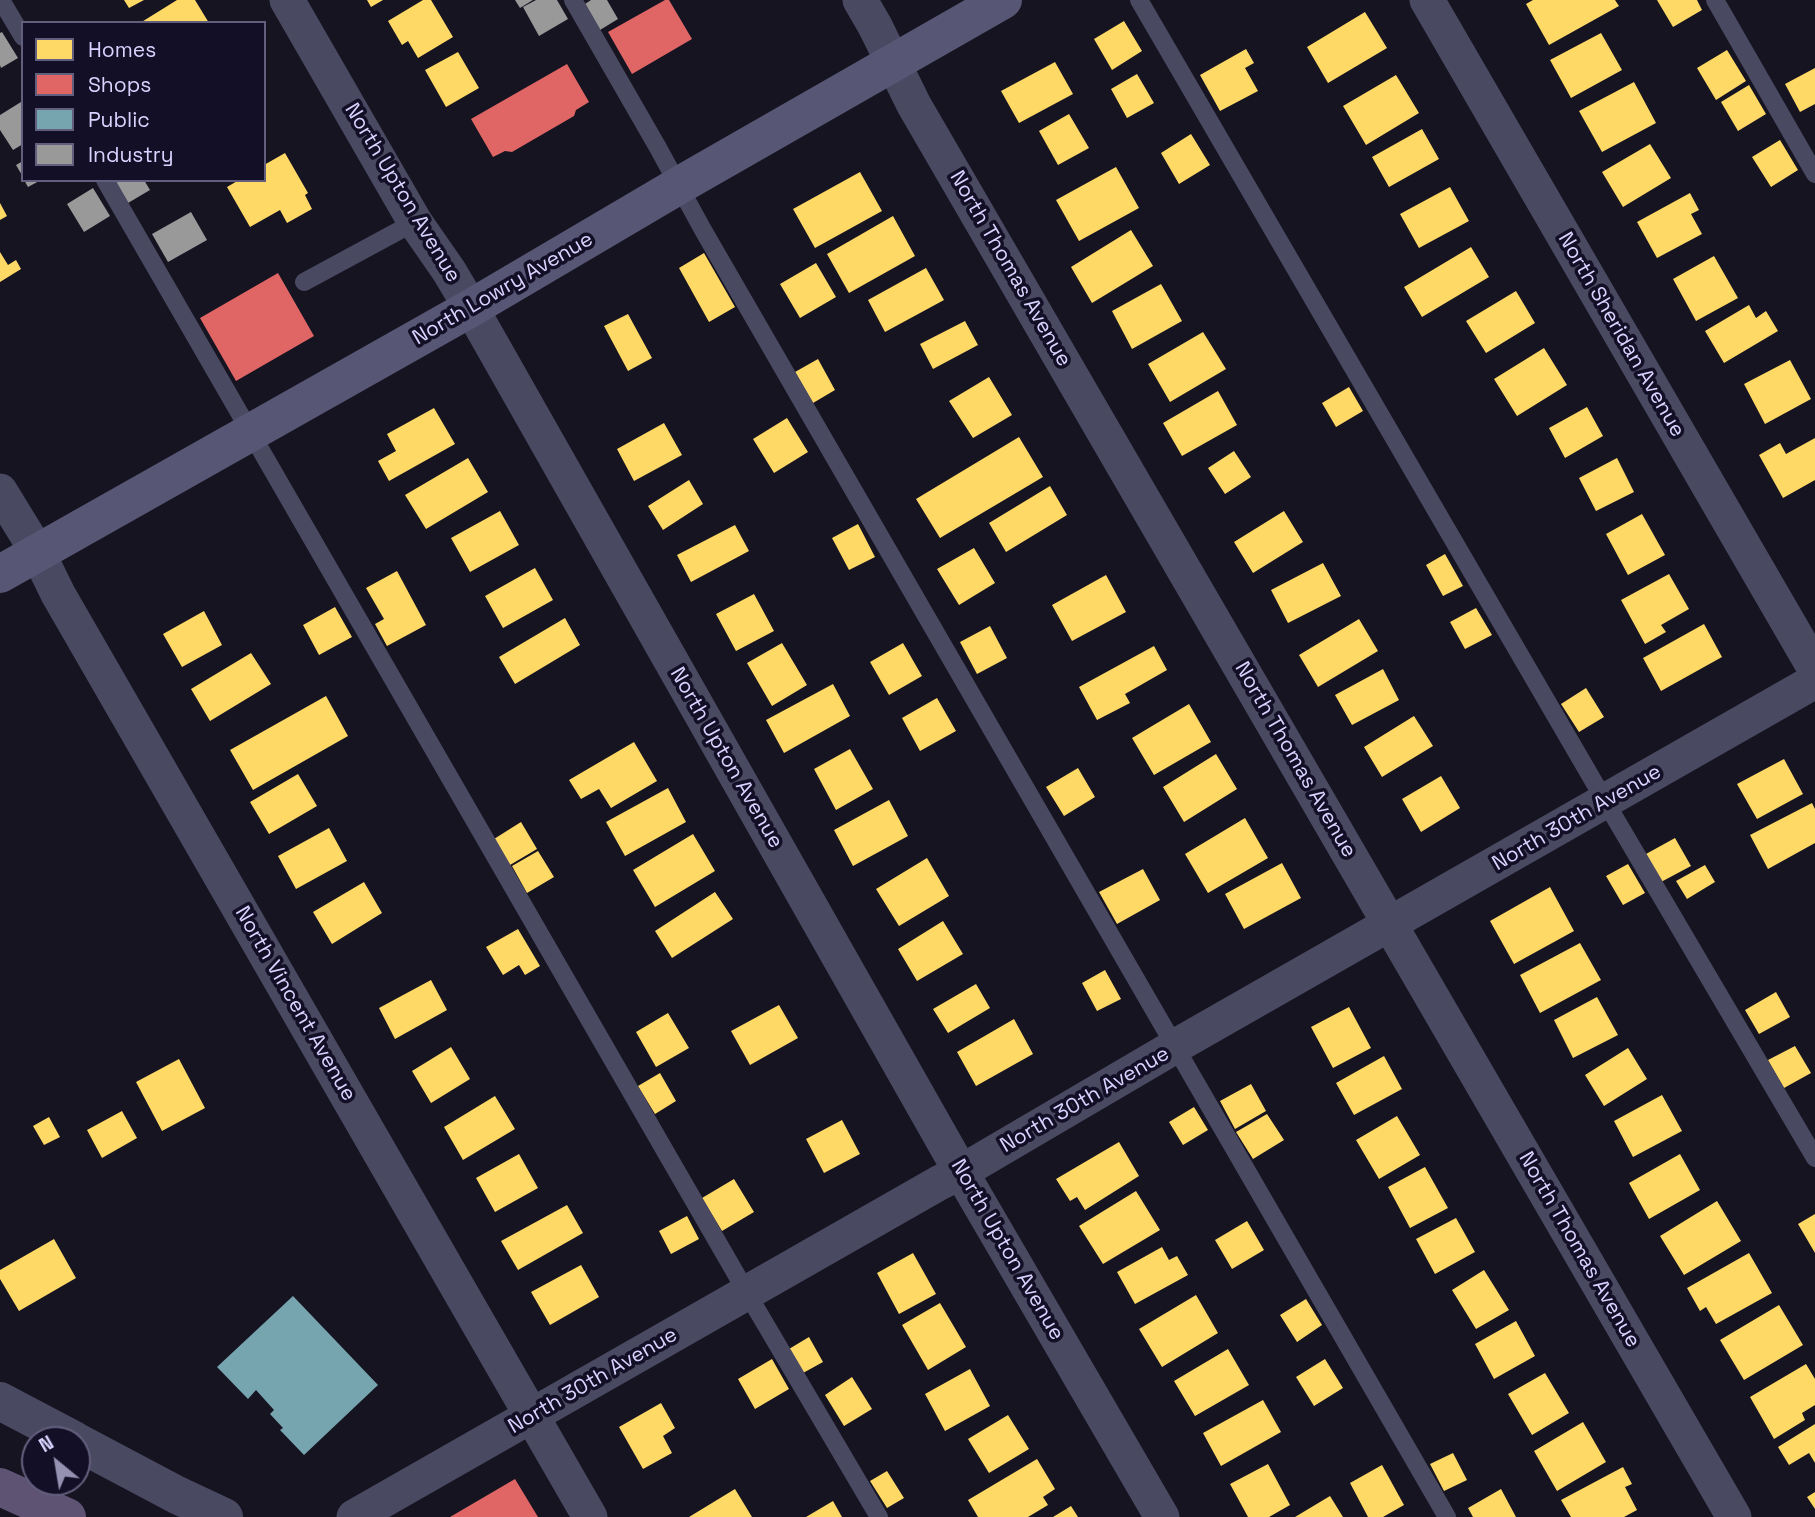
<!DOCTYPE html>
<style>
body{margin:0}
#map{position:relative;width:1815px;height:1517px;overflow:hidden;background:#161421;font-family:"Space Grotesk",sans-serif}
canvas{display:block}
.legend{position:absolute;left:21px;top:21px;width:245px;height:161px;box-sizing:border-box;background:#130f26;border:2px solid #625e7d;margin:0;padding:9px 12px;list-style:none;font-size:21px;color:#d9d4ff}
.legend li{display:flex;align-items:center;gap:14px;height:35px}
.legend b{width:35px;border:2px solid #625e7d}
.north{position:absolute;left:21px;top:1426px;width:70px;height:70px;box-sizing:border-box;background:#130f26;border:2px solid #625e7d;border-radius:50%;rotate:330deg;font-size:19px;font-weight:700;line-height:28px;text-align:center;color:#d9d4ff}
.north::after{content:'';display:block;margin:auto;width:24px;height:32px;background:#9591b1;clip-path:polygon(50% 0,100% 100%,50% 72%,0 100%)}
</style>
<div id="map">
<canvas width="1815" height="1517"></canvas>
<ul class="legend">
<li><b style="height:19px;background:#ffd966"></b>Homes</li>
<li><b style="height:19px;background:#e06666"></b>Shops</li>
<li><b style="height:19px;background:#76a5af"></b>Public</li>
<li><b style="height:19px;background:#999"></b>Industry</li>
</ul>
<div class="north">N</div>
</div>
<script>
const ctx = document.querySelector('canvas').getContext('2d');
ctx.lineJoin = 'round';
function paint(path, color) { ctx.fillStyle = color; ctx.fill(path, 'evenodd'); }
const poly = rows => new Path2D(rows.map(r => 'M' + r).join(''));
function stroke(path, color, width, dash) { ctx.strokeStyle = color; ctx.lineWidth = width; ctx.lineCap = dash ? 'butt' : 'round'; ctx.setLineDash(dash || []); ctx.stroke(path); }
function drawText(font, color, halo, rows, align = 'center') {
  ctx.font = font + ' "Space Grotesk",sans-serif'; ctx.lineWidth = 7; ctx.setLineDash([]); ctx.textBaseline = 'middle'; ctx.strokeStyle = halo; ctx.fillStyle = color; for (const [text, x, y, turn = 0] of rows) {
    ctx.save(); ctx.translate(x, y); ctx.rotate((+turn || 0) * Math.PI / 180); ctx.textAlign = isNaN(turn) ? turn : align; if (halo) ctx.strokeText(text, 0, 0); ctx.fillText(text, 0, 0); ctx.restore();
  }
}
paint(poly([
 [124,0,144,0,129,8],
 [177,0,195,0,209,23,140,23],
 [367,0,383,0,371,7],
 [423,0,431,0,453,37,418,58,408,41,402,45,388,21],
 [1533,0,1615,0,1619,6,1549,45,1526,4],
 [1657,0,1697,0,1702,10,1673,27],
 [1365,12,1387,48,1328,83,1307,47],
 [1124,21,1142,51,1112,70,1094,39],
 [1601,33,1622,70,1571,98,1550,60],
 [1246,49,1254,63,1245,68,1258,91,1220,111,1200,75],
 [1727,50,1746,81,1716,100,1697,68],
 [458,52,479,88,446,107,425,70],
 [1055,62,1073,94,1019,123,1001,91],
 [1815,68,1815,104,1800,112,1785,84],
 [1137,74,1154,103,1127,118,1111,89],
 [1396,75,1419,113,1366,145,1343,106],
 [1634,82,1656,123,1602,152,1579,111],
 [1749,85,1766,114,1738,131,1721,102],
 [1069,114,1089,148,1058,165,1039,131],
 [1422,129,1439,159,1389,187,1372,157],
 [1191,134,1210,165,1179,184,1161,153],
 [1780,140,1798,170,1771,187,1752,157],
 [1650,144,1671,178,1623,207,1602,172],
 [285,153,308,193,305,195,312,209,287,223,280,210,250,227,227,187,239,180,264,180,264,165],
 [1116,167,1139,208,1079,241,1056,200],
 [860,172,882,211,815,248,793,209],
 [1450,187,1469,221,1419,248,1400,214],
 [1690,193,1699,210,1691,214,1702,234,1657,258,1637,222],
 [0,203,7,216,0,220],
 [893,216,915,256,849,293,827,254],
 [1131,230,1153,266,1092,303,1071,267],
 [1471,247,1489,277,1422,317,1404,287],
 [0,252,8,265,16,260,21,269,0,282],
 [704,253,735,307,709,322,679,268],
 [1714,256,1738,298,1696,321,1673,279],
 [816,263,836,297,800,318,780,284],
 [926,268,944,300,885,332,868,300],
 [1161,284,1182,321,1132,349,1112,311],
 [1516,291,1535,323,1486,353,1466,321],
 [1749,305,1756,318,1766,311,1778,331,1724,363,1705,331],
 [628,314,652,358,628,371,604,326],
 [965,321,978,345,933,369,920,344],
 [1203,332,1226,369,1170,402,1148,364],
 [1544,348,1567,385,1517,416,1494,379],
 [818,359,835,390,813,403,795,372],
 [1790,360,1811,399,1765,424,1744,384],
 [989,377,1012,415,973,438,949,401],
 [1349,387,1363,411,1336,427,1322,403],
 [1218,391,1237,425,1182,456,1163,423],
 [1587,407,1603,436,1565,458,1549,428],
 [434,408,455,444,389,481,378,461,396,451,387,434],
 [787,418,808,452,774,473,753,439],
 [664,423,682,455,634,481,617,449],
 [1019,437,1043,477,940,538,916,499],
 [1815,438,1815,480,1783,498,1759,455,1780,443,1786,454],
 [1234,451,1251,477,1225,494,1208,468],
 [468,458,488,492,426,529,405,495],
 [1617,458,1634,492,1596,511,1579,478],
 [689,480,703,504,663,530,648,506],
 [1050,486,1067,515,1006,552,989,523],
 [500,511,519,545,470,572,451,538],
 [1284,511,1303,542,1253,573,1234,542],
 [1642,514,1665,555,1628,575,1606,534],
 [858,524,875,557,849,570,832,538],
 [735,525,749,551,691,582,677,555],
 [974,548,995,583,959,605,937,569],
 [1445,554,1463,586,1443,596,1426,565],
 [1323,563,1341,596,1288,623,1271,590],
 [535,568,553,600,503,628,485,596],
 [397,571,426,625,387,646,375,624,384,619,366,588],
 [1669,574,1689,609,1661,625,1666,632,1645,644,1621,600],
 [1106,575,1126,612,1072,641,1052,605],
 [754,594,774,631,736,651,716,614],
 [335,607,352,637,319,655,303,625],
 [1476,608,1492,635,1465,649,1450,622],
 [204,611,222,645,182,667,163,634],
 [565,618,580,645,515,684,499,657],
 [1359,619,1378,651,1318,687,1299,655],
 [1704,624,1722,657,1661,691,1643,658],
 [990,626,1007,658,977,674,960,642],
 [782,643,807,685,772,706,747,663],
 [903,643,922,676,889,695,870,662],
 [1154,646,1167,670,1125,694,1130,703,1097,720,1079,687],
 [251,653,271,684,210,721,191,689],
 [1383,669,1399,700,1352,725,1335,695],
 [833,684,850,716,784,753,766,720],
 [1586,688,1604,717,1579,732,1561,704],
 [326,696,348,736,253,790,230,750],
 [937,698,956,731,920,751,902,718],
 [1189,704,1211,742,1154,775,1132,738],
 [1414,716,1433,746,1382,777,1364,747],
 [634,742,657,781,611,808,599,789,581,799,569,780],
 [850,749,873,789,836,810,814,769],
 [1216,754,1237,789,1184,822,1163,787],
 [1784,759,1803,794,1757,819,1737,784],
 [1078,768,1095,797,1064,816,1046,787],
 [298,774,317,806,269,834,250,802],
 [1441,776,1460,808,1421,832,1402,799],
 [668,788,686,822,625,856,606,822],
 [889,800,908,836,853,866,834,830],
 [1812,803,1815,809,1815,843,1768,869,1750,835],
 [1245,818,1268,858,1208,893,1185,854],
 [521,822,537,849,510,865,494,839],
 [329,828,347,861,296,889,278,856],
 [693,834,715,871,655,907,633,870],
 [1675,838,1691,866,1661,882,1646,854],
 [538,851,554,877,527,893,512,866],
 [927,858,949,896,899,926,876,889],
 [1282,863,1301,898,1244,929,1225,894],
 [1628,864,1645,893,1623,905,1606,876],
 [1705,865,1715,882,1687,899,1676,881],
 [1143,869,1160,900,1117,924,1099,892],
 [364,882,382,913,332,944,313,912],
 [1550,887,1574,931,1514,964,1490,921],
 [715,892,733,919,672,958,655,931],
 [943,921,963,954,917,981,898,949],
 [518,929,540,966,525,975,519,965,503,975,486,947],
 [1580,943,1601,980,1540,1013,1520,975],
 [1105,970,1121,999,1097,1011,1082,983],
 [431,980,447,1010,395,1039,379,1008],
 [976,984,990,1008,948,1033,933,1009],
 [1776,992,1790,1017,1759,1034,1745,1010],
 [1597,997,1618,1035,1573,1058,1554,1020],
 [779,1005,798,1038,750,1065,731,1031],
 [1349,1007,1371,1048,1333,1068,1311,1027],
 [668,1013,689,1048,656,1067,636,1032],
 [1014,1019,1033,1054,976,1086,957,1052],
 [1795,1046,1811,1073,1784,1088,1768,1060],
 [451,1047,470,1079,431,1103,412,1071],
 [1628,1048,1647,1079,1604,1106,1585,1075],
 [1384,1056,1402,1089,1354,1115,1336,1083],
 [179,1059,205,1108,162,1131,136,1082],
 [660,1073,676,1101,655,1114,638,1086],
 [1251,1084,1266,1111,1235,1129,1220,1101],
 [1662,1095,1682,1131,1633,1157,1614,1121],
 [495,1096,515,1129,463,1160,444,1127],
 [1194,1107,1208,1130,1183,1145,1169,1122],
 [122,1111,137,1138,102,1158,87,1130],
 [1267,1114,1284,1140,1253,1159,1236,1132],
 [1397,1116,1420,1155,1379,1179,1356,1140],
 [49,1117,60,1137,44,1145,33,1126],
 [842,1120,860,1154,824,1173,806,1139],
 [1119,1142,1139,1176,1085,1210,1077,1197,1070,1201,1056,1179],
 [519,1154,538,1188,495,1212,476,1178],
 [1680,1154,1700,1190,1649,1219,1629,1183],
 [1425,1167,1448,1208,1410,1228,1388,1187],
 [734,1179,754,1212,722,1231,702,1198],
 [1136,1191,1160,1230,1103,1264,1079,1226],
 [1717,1201,1741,1241,1684,1275,1660,1236],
 [567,1205,583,1233,518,1270,501,1241],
 [1815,1214,1815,1253,1798,1224],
 [687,1216,699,1239,671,1254,659,1231],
 [1456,1218,1475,1252,1435,1274,1416,1239],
 [1247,1221,1264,1250,1232,1269,1215,1240],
 [54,1239,76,1278,19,1311,0,1279,0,1270],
 [1162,1247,1169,1260,1177,1256,1188,1275,1135,1304,1117,1272],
 [913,1253,936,1294,899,1314,877,1273],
 [1749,1253,1772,1293,1716,1324,1706,1307,1700,1311,1687,1288],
 [581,1265,599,1297,550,1325,531,1292],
 [1484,1270,1509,1310,1476,1329,1452,1290],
 [1196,1295,1218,1333,1162,1367,1139,1329],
 [1306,1299,1322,1325,1297,1342,1280,1315],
 [940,1303,966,1347,928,1370,902,1325],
 [1779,1305,1803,1345,1744,1380,1720,1340],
 [1516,1321,1535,1356,1494,1379,1475,1344],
 [809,1337,823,1362,803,1373,789,1349],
 [1228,1349,1249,1385,1195,1416,1174,1381],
 [772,1359,789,1389,755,1409,738,1379],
 [1325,1359,1343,1388,1314,1406,1296,1377],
 [1806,1364,1815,1379,1815,1405,1802,1413,1805,1420,1774,1439,1750,1397],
 [970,1369,990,1406,945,1431,925,1394],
 [1545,1373,1569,1413,1532,1435,1508,1394],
 [852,1377,872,1409,844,1426,825,1395],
 [1263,1400,1281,1432,1221,1466,1203,1433],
 [661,1403,675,1428,663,1436,672,1453,643,1469,619,1427],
 [1008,1415,1029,1449,989,1473,968,1439],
 [1583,1422,1606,1462,1557,1491,1534,1451],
 [1815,1424,1815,1463,1809,1453,1789,1465,1778,1447],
 [1453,1453,1467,1480,1444,1491,1430,1464],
 [1037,1459,1055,1489,1043,1497,1048,1505,1028,1517,978,1517,968,1500],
 [1268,1464,1290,1505,1269,1517,1248,1517,1230,1484],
 [1382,1465,1404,1505,1383,1517,1368,1517,1350,1483],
 [1623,1467,1632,1484,1625,1487,1637,1510,1624,1517,1571,1517,1561,1500],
 [887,1471,904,1498,887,1508,870,1481],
 [735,1489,752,1517,689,1517],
 [1501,1489,1516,1517,1473,1517,1468,1508],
 [1815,1492,1815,1509,1807,1497],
 [1330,1496,1343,1517,1295,1517],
 [833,1501,842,1517,806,1517],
 [1071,1506,1078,1517,1053,1517]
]), '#ffd966');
paint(poly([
 [665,0,669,0,692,39,632,74,608,32],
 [567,64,589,102,576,110,574,116,512,152,505,151,493,157,471,119],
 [278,273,314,336,236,381,200,318],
 [515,1479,538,1517,450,1517]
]), '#e06666');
paint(poly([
 [293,1296,378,1385,304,1455,280,1430,283,1428,270,1414,274,1410,256,1390,248,1399,217,1367]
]), '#76a5af');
paint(poly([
 [515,0,533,0,520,8],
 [536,0,557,0,568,19,539,36,523,7],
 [591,0,607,0,618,19,600,30,585,4],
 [2,32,18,58,1,68,0,65,0,33],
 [21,102,23,144,13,150,0,130,0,115],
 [23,161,23,177,16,165],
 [24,180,41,180,28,187],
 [115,180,144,180,150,190,128,203],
 [93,188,110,216,84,232,67,204],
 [191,212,207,240,168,262,152,234]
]), '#999');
stroke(poly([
 [1,0,23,37],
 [573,0,657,146,703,230,1447,1517],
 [1139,0,1605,801,1815,1158],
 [1715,0,1815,174],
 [105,180,747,1293,879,1517],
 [304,282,415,222]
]), '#4a4962', 18);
stroke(poly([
 [287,0,415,222,449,271,471,308,961,1172,1162,1517],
 [860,0,875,26,914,105,1734,1517],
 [1427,0,1815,669],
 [0,491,38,553,58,594,590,1517],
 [354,1517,939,1183,961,1172,1174,1047,1815,681]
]), '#4a4962', 35);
stroke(poly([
 [0,1401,74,1440],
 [77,1442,177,1495,224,1517]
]), '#4a4962', 38);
stroke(poly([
 [0,574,471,308,678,186,1003,0]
]), '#575674', 38);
stroke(poly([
 [0,1487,67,1517]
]), '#5e5373', 38);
drawText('21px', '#d9d4ff', '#130f26', [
 ["North Upton Avenue",402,193,59],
 ["North Thomas Avenue",1010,269,60],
 ["North Lowry Avenue",503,289,-30],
 ["North Sheridan Avenue",1621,335,60],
 ["North Upton Avenue",726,758,60],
 ["North Thomas Avenue",1295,760,60],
 ["North 30th Avenue",1577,818,-30],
 ["North Vincent Avenue",295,1004,60],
 ["North 30th Avenue",1085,1100,-30],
 ["North Upton Avenue",1007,1250,60],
 ["North Thomas Avenue",1579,1250,60],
 ["North 30th Avenue",593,1381,-30]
]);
</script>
